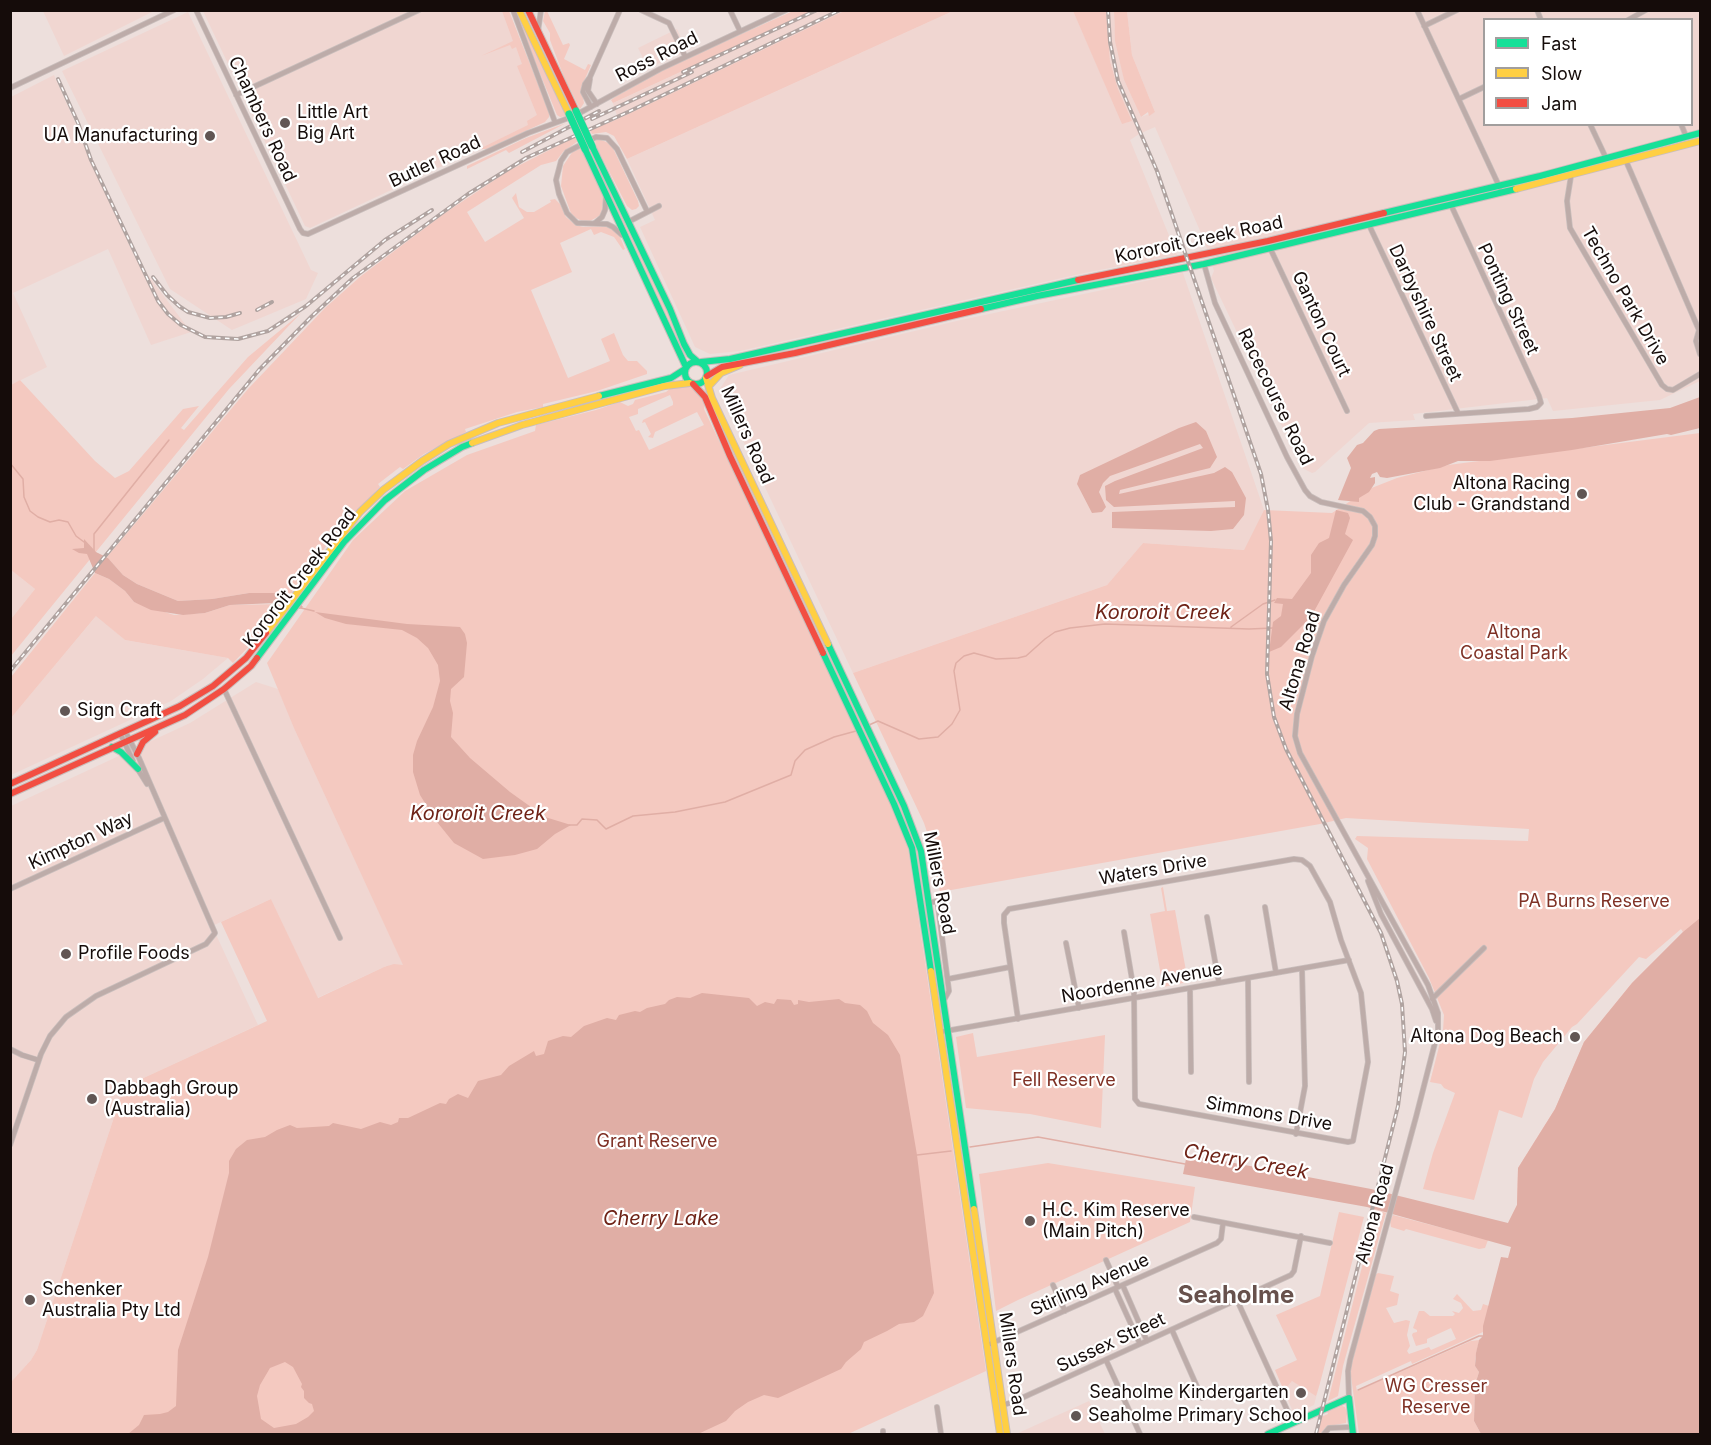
<!DOCTYPE html>
<style>
body{margin:0}
#map{position:relative;width:1711px;height:1445px;overflow:hidden;background:#eddfdc;font-family:Inter,sans-serif}
canvas{display:block}
.frame{position:absolute;inset:0;border:12px solid #150c0a;pointer-events:none}
.legend{position:absolute;left:1483px;top:18px;width:210px;height:108px;box-sizing:border-box;background:#fff;border:2px solid #a19e9d;margin:0;padding:8px 10px;list-style:none;font-size:18px;color:#150c0a}
.legend li{display:flex;align-items:center;gap:12px;height:30px}
.legend b{width:30px;border:2px solid #a19e9d}
</style>
<div id="map">
<canvas width="1711" height="1445"></canvas>
<div class="frame"></div>
<ul class="legend">
<li><b style="height:8px;background:#16e098"></b>Fast</li>
<li><b style="height:8px;background:#ffcf43"></b>Slow</li>
<li><b style="height:8px;background:#f24e42"></b>Jam</li>
</ul>
</div>
<script>
const ctx = document.querySelector('canvas').getContext('2d');
ctx.lineJoin = 'round';
function paint(path, color) { ctx.fillStyle = color; ctx.fill(path, 'evenodd'); }
const poly = rows => new Path2D(rows.map(r => 'M' + r).join(''));
function stroke(path, color, width, dash) { ctx.strokeStyle = color; ctx.lineWidth = width; ctx.lineCap = dash ? 'butt' : 'round'; ctx.setLineDash(dash || []); ctx.stroke(path); }
function drawText(font, color, halo, rows, align = 'center') {
  ctx.font = font + ' Inter,sans-serif'; ctx.lineWidth = 4.5; ctx.setLineDash([]); ctx.textBaseline = 'middle'; ctx.strokeStyle = halo; ctx.fillStyle = color; for (const [text, x, y, turn = 0] of rows) {
    ctx.save(); ctx.translate(x, y); ctx.rotate((+turn || 0) * Math.PI / 180); ctx.textAlign = isNaN(turn) ? turn : align; if (halo) ctx.strokeText(text, 0, 0); ctx.fillText(text, 0, 0); ctx.restore();
  }
}
paint(poly([
 [43,11,154,11,64,56],
 [203,11,506,11,547,117,310,228,305,226],
 [813,11,844,11,618,119,613,103],
 [953,11,1073,11,1123,123,1132,121,1118,89,1110,61,1106,11,1114,11,1114,25,1124,80,1141,117,1155,112,1132,55,1127,11,1700,11,1700,381,1660,400,1553,411,1547,398,1413,414,1415,420,1369,423,1315,472,1312,473,1302,468,1211,278,1214,271,1204,240,1155,127,1139,134,1130,140,1177,255,1084,273,740,351,710,354,695,347,640,227,655,220,627,159],
 [1484,20,1692,20,1692,124,1484,124],
 [188,12,311,270,318,273,306,299,232,330,170,289,62,71],
 [677,29,687,51,648,68,638,48],
 [54,75,135,258,191,332,151,345,108,249,13,293,47,367,11,385,11,97],
 [1183,273,1264,510,1244,550,1143,543,1107,585,853,673,719,390,729,375,961,320],
 [11,570,35,589,11,619],
 [97,615,125,640,228,658,203,679,171,701,11,775,11,718],
 [256,682,278,689,404,966,384,967,317,998,271,899,212,926,258,1025,124,1087,37,1350,31,1360,11,1382,11,806,190,723],
 [1292,1381,1320,1383,1314,1405,1294,1414,1284,1391],
 [1089,1401,1105,1434,1016,1434]
]), '#f0d6d1');
paint(poly([
 [502,11,509,11,549,112,549,117,545,122,487,149,479,149,528,125,527,121,537,115,517,66,522,64,516,47,512,49,510,45,481,56,513,41],
 [545,11,547,11,563,45,569,43,570,45,564,59,585,70,588,64,591,65,581,88,584,103,580,109,564,77,550,40,550,33,543,21],
 [793,11,813,11,613,103,611,100,615,97,670,66],
 [844,11,953,11,627,159,614,136,606,132,592,134,590,130,618,119],
 [1073,11,1106,11,1110,61,1118,89,1132,121,1122,124],
 [1114,11,1127,11,1132,55,1155,112,1149,116,1148,112,1141,117,1124,80,1115,41],
 [518,14,566,116,560,117,557,115,516,15],
 [566,123,509,153,506,150,467,169,467,166,526,138],
 [575,137,578,141,563,152,556,161,541,165,467,212,485,242,524,218,512,198,516,193,519,207,527,212,534,212,551,202,550,200,555,199,560,204,566,217,576,225,583,227,606,226,613,228,619,234,625,249,623,250,614,237,601,232,594,235,591,229,560,243,572,272,531,290,568,378,610,361,601,339,614,333,623,355,628,361,637,361,647,371,647,374,597,391,543,404,543,407,517,412,465,429,466,432,424,454,403,469,400,467,378,484,380,487,341,526,290,595,249,593,212,599,178,601,137,584,123,575,107,557,248,389,325,308,361,276,445,213,508,171],
 [599,139,611,144,638,201,639,206,636,209,632,210,627,206,596,146,595,140],
 [588,143,689,357,687,358,685,355,586,144],
 [580,146,604,199,601,215,590,221,582,221,572,216,561,186,563,166,573,151],
 [301,313,229,389,11,656,11,619,35,589,11,570,11,385,20,380,95,461,115,478,129,471,183,409,199,406,181,428,184,430,248,357],
 [688,386,700,393,705,404,704,409,895,814,908,848,986,1371,848,1434,11,1434,11,1382,31,1360,37,1350,124,1087,267,1021,221,922,271,899,318,998,384,967,394,964,403,965,294,728,267,663,353,540,405,491,467,455,535,431,536,425,596,410,620,402,628,406,633,404,635,400,666,392,672,387],
 [670,395,673,402,673,405,643,420,642,423,645,422,651,434,648,437,653,438,655,432,697,412,704,425,649,450,639,430,636,431,629,417,638,414,638,409],
 [706,388,718,418,863,726,860,726,720,427,704,389],
 [1700,433,1700,1108,1508,1223,1517,1205,1518,1168,1555,1109,1584,1042,1632,983,1683,932,1681,929,1646,959,1639,957,1577,1024,1572,1027,1543,1062,1534,1079,1522,1118,1499,1110,1474,1200,1423,1189,1433,1153,1455,1093,1444,1088,1441,1084,1430,1082,1443,1031,1444,1015,1429,978,1367,859,1368,848,1355,839,1357,836,1528,841,1529,829,1346,818,1320,824,940,892,928,835,924,823,853,673,1107,585,1143,543,1244,550,1264,510,1332,513,1369,489,1397,478,1448,465],
 [95,573,109,579,125,591,134,602,174,615,205,613,230,605,283,604,258,637,233,663,228,658,125,640,96,616,11,718,11,677],
 [865,729,910,825,919,852,924,896,922,894,911,836,863,731],
 [1163,887,1167,911,1175,910,1188,982,1163,987,1150,914,1165,911,1161,888],
 [973,1033,977,1057,1105,1035,1101,1128,1030,1114,966,1108,956,1037],
 [1048,1163,1195,1187,1190,1222,1018,1300,996,1311,979,1174],
 [1374,1209,1386,1213,1343,1366,1338,1396,1328,1401,1367,1247,1370,1248,1371,1246,1368,1244,1374,1220],
 [1339,1212,1364,1217,1320,1383,1316,1396,1292,1381,1284,1391,1275,1370,1297,1360,1276,1315,1320,1296],
 [1393,1215,1488,1240,1485,1248,1479,1249,1406,1229,1404,1231,1391,1227,1390,1221],
 [1378,1273,1394,1276,1390,1291,1399,1294,1397,1305,1386,1308,1394,1323,1406,1320,1410,1321,1407,1335,1410,1346,1407,1351,1409,1354,1429,1347,1431,1350,1456,1339,1451,1328,1427,1339,1427,1343,1416,1346,1412,1335,1413,1333,1417,1332,1417,1330,1413,1328,1419,1311,1424,1311,1430,1316,1453,1316,1455,1314,1452,1311,1459,1313,1463,1308,1461,1303,1453,1299,1457,1294,1473,1311,1481,1310,1483,1304,1489,1306,1483,1332,1412,1364,1411,1361,1356,1386,1357,1391,1471,1341,1479,1340,1475,1360,1475,1366,1479,1372,1475,1385,1474,1421,1481,1434,1359,1434,1350,1369,1375,1275],
 [1342,1406,1345,1407,1347,1413,1346,1423,1329,1426,1325,1428,1321,1434,1318,1434,1321,1417,1328,1414,1327,1412]
]), '#f4c9c0');
paint(poly([
 [1700,397,1700,428,1671,435,1667,434,1572,450,1490,461,1458,461,1440,468,1387,478,1380,477,1377,472,1372,474,1370,478,1375,477,1375,483,1369,492,1359,498,1359,502,1338,500,1351,468,1347,458,1357,445,1363,443,1374,431,1379,429,1572,418,1670,408],
 [1196,422,1206,431,1217,457,1210,468,1120,490,1119,494,1214,473,1225,467,1232,472,1246,498,1244,515,1233,529,1211,531,1112,528,1112,512,1235,507,1235,501,1114,507,1106,500,1105,486,1115,481,1203,448,1200,444,1110,476,1103,483,1099,492,1106,507,1102,512,1092,513,1077,484,1080,475,1179,428],
 [1336,510,1348,513,1350,518,1345,534,1353,540,1311,617,1281,647,1269,652,1273,622,1281,616,1283,604,1274,603,1277,598,1292,599,1311,573,1311,555,1319,543,1329,538],
 [84,539,96,552,108,558,123,575,137,584,178,601,212,599,249,593,273,593,292,595,303,607,300,609,275,603,230,605,205,613,183,615,151,610,134,602,125,591,109,579,95,573,87,554,79,553,72,549,84,548],
 [315,612,407,624,460,627,465,634,467,643,464,677,451,689,450,701,453,713,451,737,470,758,510,792,545,817,571,825,555,834,537,849,515,855,483,859,454,843,437,822,420,795,413,772,413,755,417,741,433,707,440,681,438,665,428,648,417,638,402,630,346,624,325,618],
 [1700,918,1700,1434,1481,1434,1474,1421,1475,1385,1479,1372,1475,1366,1476,1353,1479,1340,1483,1336,1483,1326,1501,1257,1508,1258,1511,1247,1367,1207,1183,1174,1187,1154,1371,1189,1508,1223,1517,1205,1518,1168,1555,1109,1584,1042,1632,983,1683,932],
 [702,993,749,998,757,1006,765,1002,774,1004,777,999,791,1000,794,1005,798,1004,798,1000,809,1002,839,999,845,1003,860,1005,867,1011,873,1023,888,1035,900,1055,917,1155,934,1293,923,1316,914,1322,899,1324,887,1331,864,1342,861,1349,846,1362,841,1369,778,1398,764,1395,748,1402,735,1411,726,1421,698,1434,128,1434,139,1425,144,1415,160,1414,168,1412,176,1406,178,1350,208,1257,229,1173,229,1161,236,1149,247,1140,265,1137,277,1130,290,1125,297,1128,329,1126,333,1123,361,1129,380,1122,391,1125,398,1122,399,1118,408,1118,440,1103,446,1104,449,1099,458,1094,468,1098,478,1081,501,1075,509,1066,534,1051,536,1056,544,1054,548,1041,563,1036,571,1037,584,1026,607,1018,616,1020,619,1015,635,1011,640,1012,647,1008,665,1004,669,1000,677,997,690,998],
 [285,1362,293,1367,302,1384,301,1387,304,1391,304,1398,309,1403,312,1404,314,1411,308,1417,296,1424,274,1428,261,1419,257,1396,260,1385,270,1368]
]), '#e0aea5');
stroke(poly([
 [10,463,23,479,24,497,30,511,38,517,50,522,59,520,68,522,76,536,84,542],
 [94,551,94,534,169,440],
 [301,608,314,611],
 [1231,627,1263,604,1275,600],
 [869,725,878,721,919,739,938,737,952,724,960,710,954,671,956,663,964,656,974,653,996,659,1018,658,1026,656,1045,639,1055,632,1070,628,1105,624,1249,629,1273,628],
 [569,825,577,825,582,819,597,820,606,829,633,816,675,812,725,802,791,775,795,761,805,750,834,737,856,731],
 [970,1147,1038,1137,1185,1164],
 [917,1155,951,1151],
 [1358,1390,1479,1336,1483,1336]
]), '#e0aea5', 1.5);
const street = poly([
 [196,10,300,229,303,233,308,234,528,133,574,116,660,69,786,10],
 [513,10,555,122],
 [641,10,669,23,685,56],
 [730,10,740,31],
 [1417,10,1500,188],
 [1537,10,1541,20],
 [1628,20,1646,10],
 [1424,26,1457,10],
 [538,31,541,10],
 [590,79,588,91,597,104],
 [10,88,174,10],
 [236,95,419,10],
 [1459,99,1484,87],
 [591,107,583,92,585,84,590,77,620,10],
 [1590,124,1606,158],
 [1681,124,1686,136],
 [1626,161,1699,330,1696,341,1700,354],
 [1571,176,1567,201,1570,228,1662,385,1667,389,1673,390,1700,374],
 [628,222,659,206],
 [595,223,602,217,605,210,606,196],
 [1369,225,1458,413],
 [622,235,613,227,607,224,577,223,567,213,559,194,556,180,561,161,567,152,596,137,607,138,617,149,647,211],
 [1270,248,1347,411],
 [1204,264,1215,303,1287,457,1305,490,1310,496,1321,502,1363,511,1370,517,1375,526,1375,536,1372,545,1344,585,1324,621,1312,656,1297,714,1295,736,1300,753,1428,985,1438,1013,1438,1031,1416,1117,1350,1360,1348,1371,1349,1398],
 [1426,416,1529,409,1537,407,1541,403,1539,396,1451,205],
 [224,689,340,938],
 [120,733,133,761],
 [137,768,147,784],
 [1368,881,1381,914,1432,1009,1436,1021],
 [10,889,164,818],
 [929,903,937,901,938,906,949,991,944,1000],
 [1265,907,1276,973],
 [1207,917,1219,983],
 [1066,943,1079,1008],
 [1248,978,1249,1082],
 [948,979,1010,967],
 [1190,988,1191,1072],
 [1432,999,1484,948],
 [1018,1019,1004,923,1004,915,1009,909,1294,859,1302,860,1310,866,1330,902,1341,940,1361,993,1368,1062,1353,1141,1348,1142,1139,1104,1135,1099,1134,991,1124,932],
 [940,1032,1349,960],
 [10,1049,22,1055,38,1060],
 [1296,1134,1305,1086,1302,969],
 [10,1145,41,1054,50,1036,66,1017,96,996,206,944,215,933,139,758,125,731],
 [1194,1217,1330,1243],
 [1106,1260,1118,1287],
 [1053,1285,1065,1311],
 [1123,1286,1147,1341],
 [1115,1289,1140,1344],
 [1237,1300,1293,1423],
 [1172,1330,1202,1398],
 [990,1344,1217,1243,1221,1239,1223,1223],
 [1106,1360,1140,1434],
 [1003,1405,1013,1402,1291,1275,1294,1271,1301,1236],
 [937,1407,941,1434],
 [883,1431,883,1434],
 [1324,1434,1329,1428,1352,1427]
]);
const fast = poly([
 [592,146,670,309,684,344,690,355,698,362],
 [585,149,686,367],
 [1384,213,1540,176,1700,133],
 [981,309,1037,296,1204,264,1516,189],
 '685 373a11 11 0 1 1 22 0a11 11 0 1 1-22 0Z',
 [701,362,730,359,1078,280],
 [599,396,671,378,685,369],
 [828,644,904,806,921,851,974,1209],
 [823,653,894,804,912,848,931,971],
 [257,658,344,542,385,500,424,470,462,447,472,443],
 [112,747,121,752,138,769],
 [1268,1434,1349,1398,1353,1434]
]);
const slow = poly([
 [519,10,569,114],
 [1516,189,1700,141],
 [706,378,712,398,828,644],
 [709,386,721,373,740,365],
 [472,443,522,425,665,386,690,383],
 [266,633,360,512,383,490,422,461,449,444,498,423,599,396],
 [931,971,1000,1434],
 [974,1209,1007,1434]
]);
const jam = poly([
 [528,10,576,111],
 [1078,280,1268,241,1384,213],
 [707,376,722,367,795,353,981,309],
 [693,384,705,397,730,456,823,653],
 [137,754,143,742,155,732],
 [10,784,180,706,213,686,246,658,266,633],
 [10,794,185,715,224,689,251,666,257,658]
]);
stroke(street, '#c9bebc', 6);
stroke(fast, '#c9bebc', 8);
stroke(slow, '#c9bebc', 8);
stroke(jam, '#c9bebc', 8);
stroke(street, '#bdaca9', 4.5);
stroke(fast, '#16e098', 6);
stroke(slow, '#ffcf43', 6);
stroke(jam, '#f24e42', 6);
const rail = poly([
 [1108,10,1110,42,1118,81,1157,171,1261,474,1268,510,1271,541,1267,674,1274,717,1286,749,1381,933,1397,981,1402,1004,1405,1052,1398,1106,1316,1434],
 [683,72,817,10],
 [58,79,78,123,91,160,158,301,168,314,181,325,205,337,238,339,268,331,306,306,385,240,432,210],
 [592,119,692,72],
 [522,152,599,111],
 [153,277,167,295,179,306,188,312,210,318,226,317,240,313],
 [257,310,272,302],
 [10,671,259,370,311,317,353,278,468,194,526,158,628,112,840,10]
]);
stroke(rail, '#b0a3a0', 4);
stroke(rail, '#fff', 1.5, [4.5]);
const fastBridge = poly([
 [576,111,592,146],
 [569,114,585,149]
]);
stroke(fastBridge, '#c9bebc', 8, []);
stroke(fastBridge, '#16e098', 7);
for (const [x, y, r, color] of [
 [285,123,6,"#615654"],
 [210,136,6,"#615654"],
 [1582,494,6,"#615654"],
 [65,711,6,"#615654"],
 [66,954,6,"#615654"],
 [1575,1037,6,"#615654"],
 [92,1099,6,"#615654"],
 [1030,1221,6,"#615654"],
 [30,1300,6,"#615654"],
 [1301,1393,6,"#615654"],
 [1076,1416,6,"#615654"]
]) { const dot = new Path2D(); dot.arc(x, y, r, 0, 2 * Math.PI); ctx.fillStyle = color; ctx.fill(dot); stroke(dot, '#fff', 2); }
drawText('18px', '#150c0a', '#fff', [
 ["Ross Road",657,57,-27],
 ["Chambers Road",262,119,65],
 ["Butler Road",435,162,-25],
 ["Kororoit Creek Road",1199,240,-12],
 ["Techno Park Drive",1625,296,60],
 ["Ponting Street",1508,299,65],
 ["Darbyshire Street",1425,313,65],
 ["Ganton Court",1321,324,65],
 ["Racecourse Road",1275,397,64],
 ["Millers Road",747,435,66],
 ["Kororoit Creek Road",300,578,-52],
 ["Altona Road",1300,661,-73],
 ["Kimpton Way",81,841,-25],
 ["Waters Drive",1153,870,-10],
 ["Millers Road",939,883,79],
 ["Noordenne Avenue",1142,983,-10],
 ["Simmons Drive",1269,1114,10],
 ["Altona Road",1375,1214,-75],
 ["Stirling Avenue",1090,1285,-24],
 ["Sussex Street",1111,1343,-25],
 ["Millers Road",1012,1364,82]
]);
drawText('18px', '#150c0a', '#fff', [
 ["Little Art",297,113],
 ["Big Art",297,134],
 ["UA Manufacturing",198,136,"right"],
 ["Altona Racing",1570,484,"right"],
 ["Club - Grandstand",1570,505,"right"],
 ["Sign Craft",77,711],
 ["Profile Foods",78,954],
 ["Altona Dog Beach",1563,1037,"right"],
 ["Dabbagh Group",104,1089],
 ["(Australia)",104,1110],
 ["H.C. Kim Reserve",1042,1211],
 ["(Main Pitch)",1042,1232],
 ["Schenker",42,1290],
 ["Australia Pty Ltd",42,1311],
 ["Seaholme Kindergarten",1289,1393,"right"],
 ["Seaholme Primary School",1088,1416]
], 'left');
drawText('18px', '#7f3125', '#fff', [
 ["Altona",1514,633],
 ["Coastal Park",1514,654],
 ["PA Burns Reserve",1594,902],
 ["Fell Reserve",1064,1081],
 ["Grant Reserve",657,1142],
 ["WG Cresser",1436,1387],
 ["Reserve",1436,1408]
]);
drawText('italic 20px', '#6f2317', '#fff', [
 ["Kororoit Creek",1163,613],
 ["Kororoit Creek",478,814],
 ["Cherry Creek",1246,1162,10],
 ["Cherry Lake",661,1219]
]);
drawText('bold 24px', '#67514c', '#fff', [
 ["Seaholme",1236,1296]
]);
</script>
